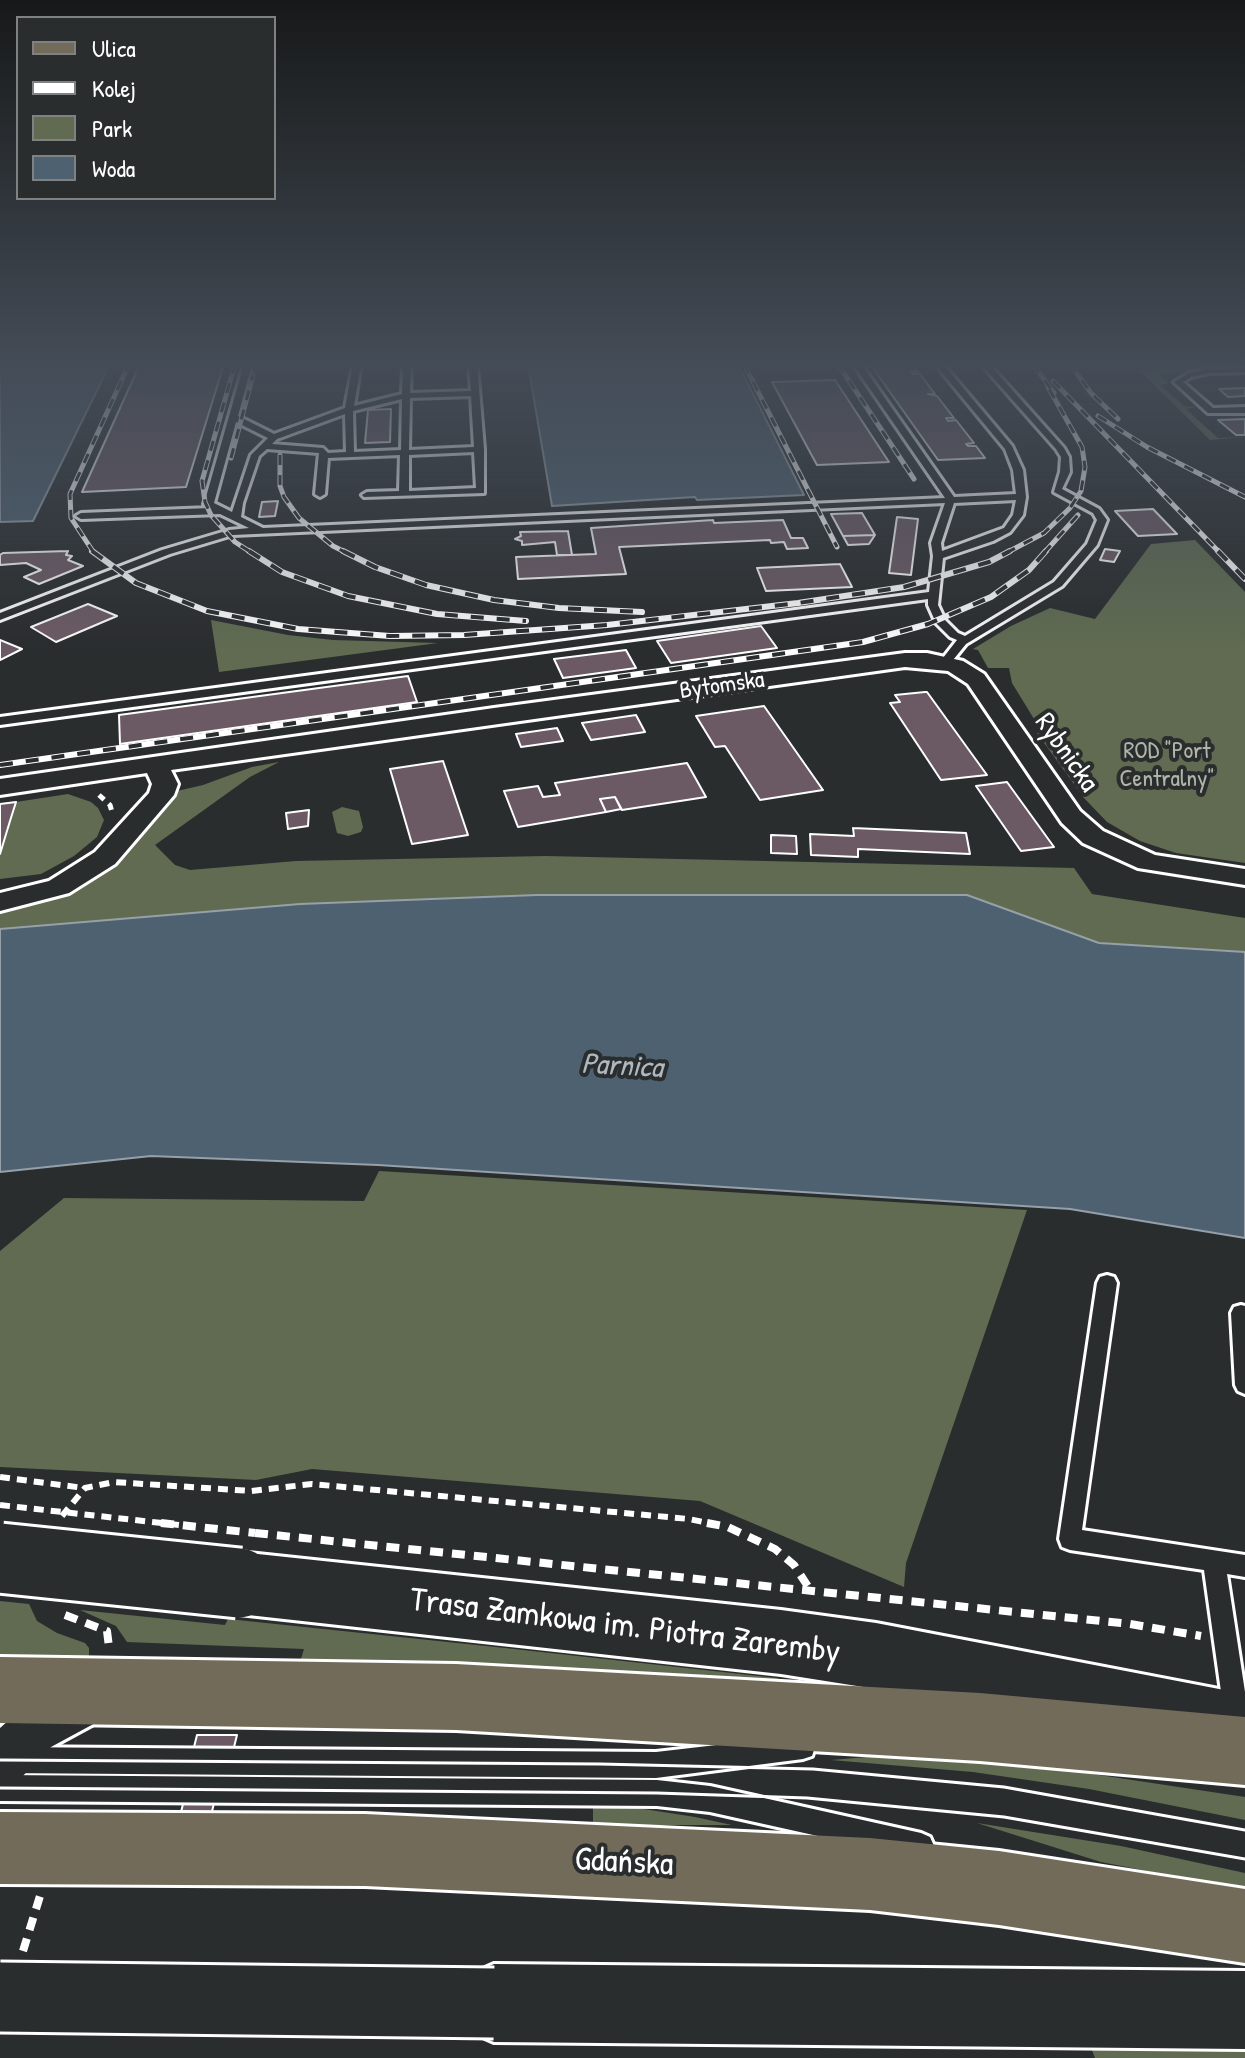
<!DOCTYPE html>
<meta charset="utf-8">
<style>
body{margin:0}
#map{position:relative;width:1245px;height:2058px;overflow:hidden;background:#2a2d2e;font-family:"Patrick Hand",sans-serif}
canvas{display:block}
.legend{position:absolute;left:16px;top:16px;width:260px;height:184px;box-sizing:border-box;background:#2a2d2e;border:2px solid #7f8182;margin:0;padding:10px 14px;list-style:none;font-size:24px;color:#fff}
.legend li{display:flex;align-items:center;gap:16px;height:40px}
.legend b{width:40px;border:2px solid #7f8182}
</style>
<div id="map">
<canvas width="1245" height="2058"></canvas>
<ul class="legend">
<li><b style="height:10px;background:#736b5a"></b>Ulica</li>
<li><b style="height:10px;background:#fff"></b>Kolej</li>
<li><b style="height:22px;background:#606b51"></b>Park</li>
<li><b style="height:22px;background:#4e6170"></b>Woda</li>
</ul>
</div>
<script>
const ctx = document.querySelector('canvas').getContext('2d');
ctx.lineJoin = 'round';
function paint(path, color) { ctx.fillStyle = color; ctx.fill(path, 'evenodd'); }
const poly = rows => new Path2D(rows.map(r => 'M' + r).join(''));
function stroke(path, color, width, dash) { ctx.strokeStyle = color; ctx.lineWidth = width; ctx.lineCap = dash ? 'butt' : 'round'; ctx.setLineDash(dash || []); ctx.stroke(path); }
function drawText(font, color, halo, rows, align = 'center') {
  ctx.font = font + ' "Patrick Hand",sans-serif'; ctx.lineWidth = 8; ctx.setLineDash([]); ctx.textBaseline = 'middle'; ctx.strokeStyle = halo; ctx.fillStyle = color; for (const [text, x, y, turn = 0] of rows) {
    ctx.save(); ctx.translate(x, y); ctx.rotate((+turn || 0) * Math.PI / 180); ctx.textAlign = isNaN(turn) ? turn : align; if (halo) ctx.strokeText(text, 0, 0); ctx.fillText(text, 0, 0); ctx.restore();
  }
}
paint(poly([
 [1245,366,1159,374,1169,383,1160,385,1184,406,1196,407,1186,409,1218,438,1245,437,1210,440,1138,369],
 [1195,540,1245,592,1245,863,1176,853,1140,841,1107,822,1084,798,1037,733,1042,732,1012,683,1009,668,988,668,978,650,973,649,1011,626,1050,608,1095,619,1151,544],
 [211,620,288,635,333,640,438,643,219,672],
 [279,762,250,777,155,845,175,865,190,870,296,861,546,856,1074,868,1092,894,1245,918,1245,952,1099,943,967,895,537,895,300,904,0,929,0,910,49,900,97,876,137,839,173,792,203,785,252,767],
 [68,794,91,802,98,808,104,820,97,837,74,856,41,874,0,879,0,854,16,802],
 [342,807,359,811,363,827,361,832,348,836,337,833,332,812],
 [379,1171,1027,1210,906,1563,904,1587,700,1501,312,1469,256,1480,0,1467,0,1251,64,1198,364,1201],
 [0,1601,29,1604,37,1621,57,1633,85,1643,89,1648,89,1659,0,1658],
 [80,1610,225,1625,228,1619,505,1648,777,1678,786,1684,299,1665,304,1649,127,1642,116,1626],
 [940,1751,1245,1797,1245,1820,1089,1789,973,1772,831,1760],
 [593,1801,695,1817,732,1825,593,1825],
 [977,1823,1121,1846,1245,1873,1245,1890,1101,1862],
 [1088,2040,1245,2048,1245,2058,1095,2058]
]), '#606b51');
const water = poly([
 [0,364,110,364,33,521,0,522,0,364],
 [528,364,738,364,804,495,697,500,695,497,552,506,528,364],
 [537,895,967,895,1099,943,1245,952,1245,1238,1070,1209,378,1165,151,1156,0,1172,0,929,300,904,537,895]
]);
paint(water, '#4e6170');
stroke(water, '#95a0a9', 2);
const building = poly([
 [140,364,224,364,186,487,82,492,140,364],
 [870,364,912,364,918,372,911,372,913,374,920,374,935,394,928,394,937,396,954,418,946,418,948,421,956,420,974,443,966,444,968,446,976,446,985,458,938,460,870,364],
 [835,380,889,462,817,465,772,382,835,380],
 [1245,388,1245,396,1228,397,1219,389,1245,388],
 [391,409,390,442,365,443,368,410,391,409],
 [1245,419,1245,435,1236,435,1218,420,1245,419],
 [278,501,275,516,259,517,262,502,278,501],
 [1153,509,1177,534,1138,536,1115,511,1153,509],
 [862,513,875,535,843,536,831,514,862,513],
 [897,517,918,519,911,575,889,573,897,517],
 [713,520,714,523,783,520,791,538,803,538,808,548,787,549,784,542,771,543,770,540,619,547,626,574,518,579,516,557,596,554,591,528,713,520],
 [568,531,572,555,557,555,555,542,522,545,522,541,515,539,521,536,520,532,568,531],
 [875,535,869,544,848,545,843,536,875,535],
 [1105,549,1120,551,1114,562,1100,560,1105,549],
 [68,551,66,555,72,556,68,560,83,566,39,584,24,577,41,570,26,563,0,565,0,555,3,553,68,551],
 [840,564,852,587,766,591,757,568,840,564],
 [88,604,117,616,56,642,31,627,88,604],
 [761,626,777,648,671,663,657,641,761,626],
 [0,640,22,649,0,660,0,640],
 [626,650,636,668,563,678,554,659,626,650],
 [408,676,417,702,120,744,119,715,408,676],
 [925,692,927,692,987,775,941,780,890,703,900,702,895,695,925,692],
 [764,706,823,790,760,800,725,746,715,747,696,716,764,706],
 [636,715,645,732,591,740,582,723,636,715],
 [557,728,563,741,521,747,516,734,557,728],
 [443,761,468,835,412,844,390,769,443,761],
 [687,763,706,797,622,810,615,797,600,799,606,812,518,827,504,791,538,786,543,797,560,795,555,783,687,763],
 [1007,782,1054,847,1021,851,976,786,1007,782],
 [615,797,621,809,606,812,600,799,615,797],
 [16,802,10,821,0,854,0,804,16,802],
 [309,810,308,826,288,829,286,813,309,810],
 [853,828,966,833,970,854,858,849,858,857,811,855,810,834,854,836,853,828],
 [771,835,796,836,797,854,771,853,771,835],
 [197,1735,237,1735,234,1747,194,1747,197,1735],
 [214,1803,211,1816,180,1816,183,1804,214,1803]
]);
paint(building, '#6b5a64');
stroke(building, '#fff', 2);
const lane = poly([
 [244,364,252,364,238,416,274,434,345,408,353,364,361,364,354,406,402,394,403,364,411,364,410,393,471,391,469,364,477,364,484,449,484,493,364,497,362,495,367,492,399,491,400,455,328,458,325,494,320,497,315,494,319,453,267,449,259,456,243,503,241,517,263,528,945,498,853,364,861,364,954,497,1016,494,1013,470,1005,449,935,364,943,364,1012,446,1023,470,1026,497,1023,515,1010,532,993,541,943,558,938,605,945,620,958,633,965,636,1054,582,1087,544,1097,520,1093,513,1054,492,1060,472,1061,457,1056,449,981,364,989,364,1064,448,1069,457,1070,472,1062,489,1099,509,1107,520,1097,545,1062,586,966,644,949,665,945,666,939,663,957,640,950,637,936,623,928,605,928,599,0,725,0,717,929,592,933,556,931,543,945,503,233,535,170,554,0,620,0,613,162,550,229,530,249,528,220,514,81,519,76,516,81,513,210,508,204,504,244,364],
 [471,396,474,447,409,450,410,398,471,396],
 [402,399,401,450,354,452,353,411,402,399],
 [345,414,346,452,328,453,323,448,272,444,277,439,345,414],
 [236,422,268,438,251,455,232,512,214,503,236,422],
 [474,452,476,488,409,491,409,455,474,452],
 [1016,500,1013,515,1004,528,942,551,941,543,954,503,1016,500],
 [1245,368,1245,372,1209,373,1191,377,1183,382,1213,408,1245,407,1245,413,1208,413,1174,382,1189,373,1209,369,1245,368],
 [1107,1275,1114,1277,1117,1283,1082,1530,1245,1555,1245,1577,1227,1574,1245,1692,1245,1721,1236,1725,1227,1722,1224,1713,1204,1570,1070,1550,1062,1547,1059,1539,1097,1283,1100,1277,1107,1275],
 [1241,1305,1245,1306,1245,1394,1238,1391,1235,1385,1231,1313,1234,1307,1241,1305],
 [803,1735,812,1738,815,1747,812,1756,803,1759,656,1778,0,1773,0,1747,656,1752,803,1735],
 [0,1775,657,1780,710,1786,921,1833,930,1837,934,1846,930,1855,921,1859,710,1812,657,1806,0,1801,0,1775]
]);
const street = poly([
 [905,653,927,653,963,661,984,674,1080,811,1103,831,1155,855,1245,869,1245,885,1138,868,1083,843,1062,823,968,684,948,671,905,667,171,770,178,784,174,795,115,864,69,893,0,911,0,893,49,881,95,852,149,793,152,784,147,773,0,795,0,779,494,708,905,653],
 [82,1680,99,1687,106,1704,99,1721,51,1747,18,1781,0,1788,0,1728,17,1713,82,1680]
]);
const secondary = poly([
 [239,1552,781,1610,876,1623,1245,1694,1245,1762,876,1689,781,1674,239,1614,217,1605,208,1583,217,1561,239,1552],
 [494,1964,1245,1971,1245,2049,494,2042,467,2030,455,2003,467,1976,494,1964]
]);
const primary = poly([
 [0,1657,456,1664,980,1693,1245,1717,1245,1785,980,1761,456,1730,0,1723,0,1657],
 [0,1812,365,1814,870,1838,999,1851,1245,1889,1245,1963,999,1925,870,1910,365,1886,0,1884,0,1812]
]);
stroke(lane, '#fff', 6);
stroke(street, '#fff', 6);
stroke(secondary, '#fff', 6);
stroke(primary, '#fff', 6);
stroke(poly([
 [99,795,110,805,112,812]
]), '#fff', 5, [7, 6]);
stroke(poly([
 [0,1477,84,1488],
 [62,1516,85,1488,114,1482,251,1491,312,1484,689,1519,717,1525]
]), '#fff', 6, [10, 7]);
stroke(poly([
 [707,1523,728,1527,775,1549,794,1565,811,1591],
 [255,1533,1130,1624,1201,1636],
 [65,1615,107,1631,109,1647],
 [23,1951,40,1896]
]), '#fff', 8, [13, 9]);
paint(lane, '#2a2d2e');
paint(street, '#2a2d2e');
paint(secondary, '#2a2d2e');
paint(primary, '#736b5a');
stroke(poly([
 [0,1760,600,1764,813,1769,1004,1787,1245,1830],
 [0,1788,657,1793,807,1798,1004,1817,1245,1859]
]), '#fff', 3);
const railFar1 = poly([
 [235,364,202,481,205,502,211,515,235,542,252,553],
 [744,364,837,547],
 [838,364,914,479],
 [1033,364,1054,393],
 [1070,364,1091,393,1118,419],
 [1053,381,1220,553],
 [1098,416,1147,447,1245,497],
 [280,455,280,486,284,497,299,518,333,546,347,553],
 [231,458,253,375],
 [94,553,71,518,70,494,129,364],
 [1006,553,1044,533,1070,508,1081,491,1085,467,1082,447,1048,387],
 [1044,553,1078,515]
]);
const rail = poly([
 [92,551,136,583,207,611,298,629,390,636,464,635,607,625,798,603,904,587,989,562,1010,551],
 [249,551,282,572,348,596,437,614,526,621],
 [343,551,375,567,426,585,494,600,559,608,642,612],
 [1218,551,1245,579],
 [0,765,863,642,928,624,991,597,1029,570,1046,551]
]);
stroke(railFar1, '#fff', 5);
stroke(rail, '#fff', 6);
stroke(railFar1, '#2a2d2e', 3, [10]);
stroke(rail, '#2a2d2e', 4, [13]);
const secondaryBridge = poly([
 [0,1558,239,1583],
 [0,1997,494,2003]
]);
stroke(secondaryBridge, '#fff', 75, []);
stroke(poly([
 [0,1505,179,1525]
]), '#fff', 6, [10, 7]);
stroke(poly([
 [161,1523,255,1533]
]), '#fff', 8, [13, 9]);
stroke(secondaryBridge, '#2a2d2e', 69);
const sky = ctx.createLinearGradient(0, 0, 0, 652);
sky.addColorStop(0, '#171919');
sky.addColorStop(0.56, '#444c57');
sky.addColorStop(1, '#444c5700');
ctx.fillStyle = sky;
ctx.fillRect(0, 0, 1245, 652);
drawText('24px', '#fff', '#2a2d2e', [
 ["Bytomska",722,686,-8]
]);
drawText('24px', '#b0b5a8', '#2a2d2e', [
 ["ROD \"Port",1167,752],
 ["Centralny\"",1167,780]
]);
drawText('28px', '#fff', '#2a2d2e', [
 ["Rybnicka",1066,753,55]
]);
drawText('italic 30px', '#afb8bf', '#2a2d2e', [
 ["Parnica",622,1067,3]
]);
drawText('34px', '#fff', '#2a2d2e', [
 ["Trasa Zamkowa im. Piotra Zaremby",625,1627,7],
 ["Gdańska",624,1863,3]
]);
</script>
